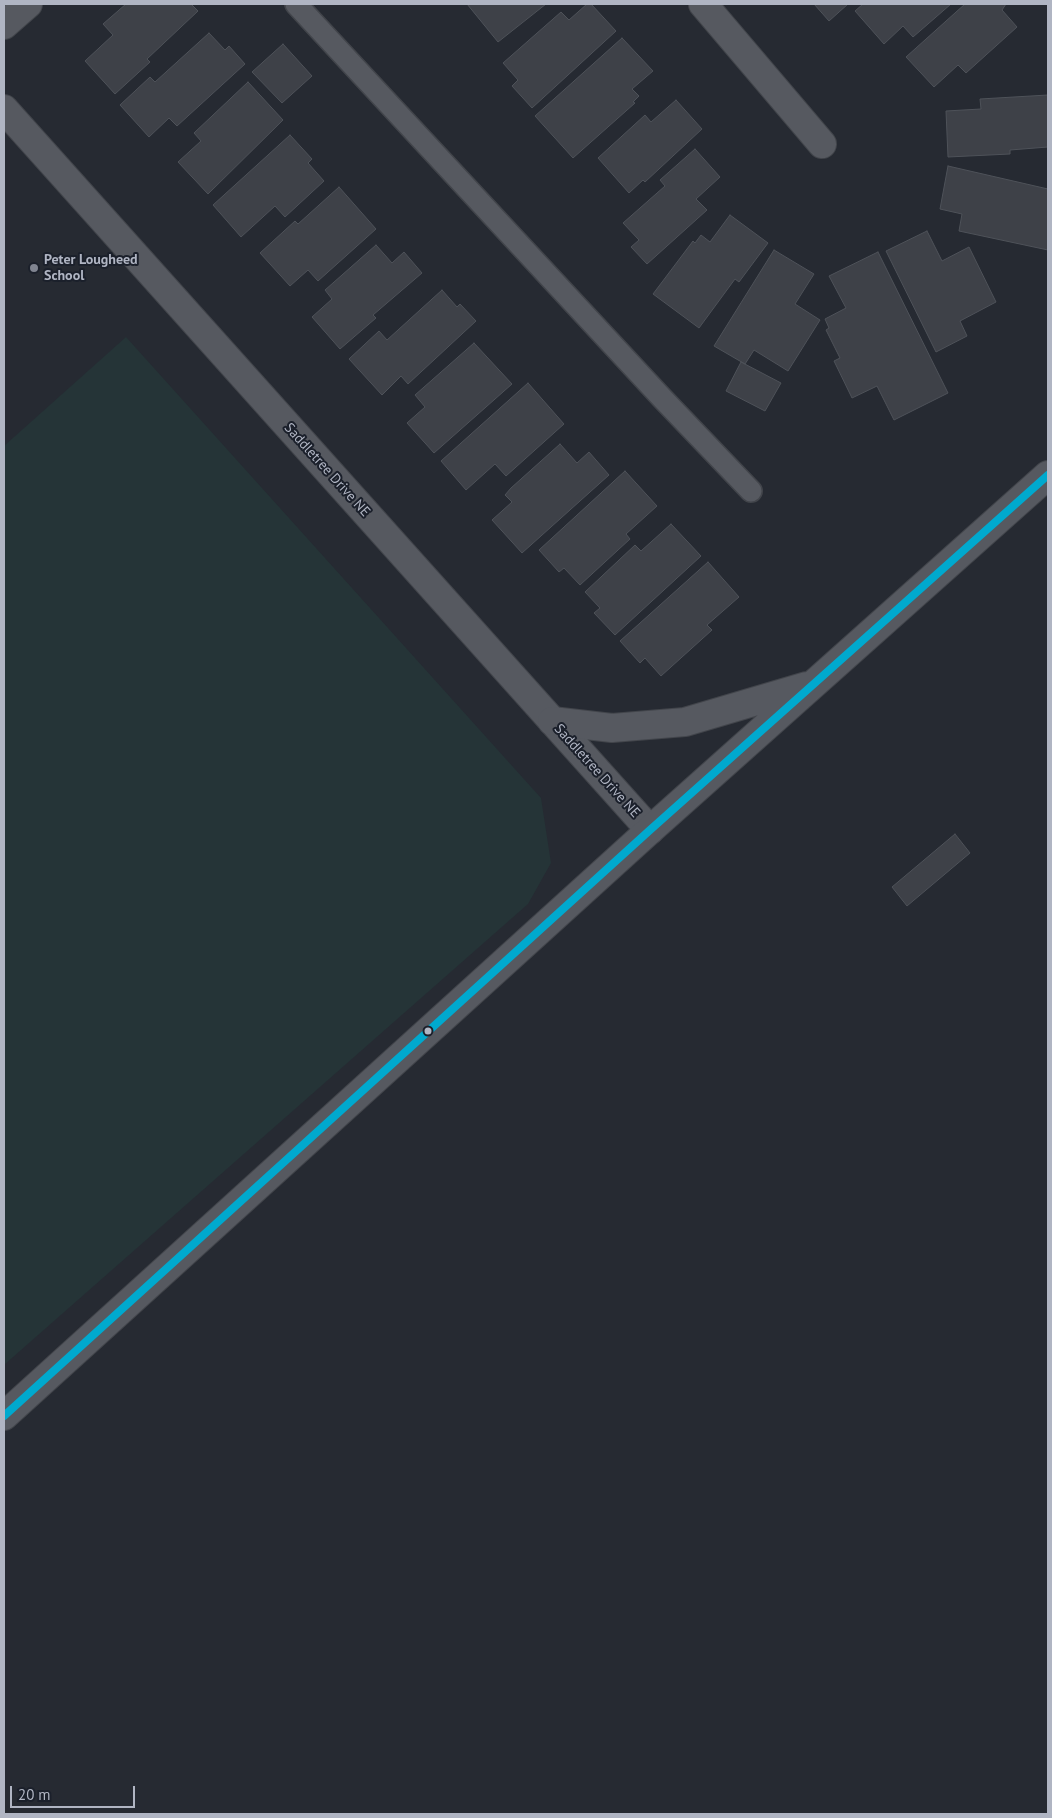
<!DOCTYPE html>
<style>
body{margin:0}
#map{position:relative;width:1052px;height:1818px;overflow:hidden;background:#262a32;font-family:"PT Sans",sans-serif}
canvas{display:block}
.frame{position:absolute;inset:0;border:5px solid #b0b5c3;pointer-events:none}
.scale{position:absolute;left:10px;top:1786px;width:125px;height:22px;box-sizing:border-box;border:2px solid #b0b5c3;border-top:0;padding-left:6px;font-size:15px;line-height:18px;white-space:nowrap;color:#b0b5c3;-webkit-text-stroke:4px #1b202b;paint-order:stroke}
</style>
<div id="map">
<canvas width="1052" height="1818"></canvas>
<div class="frame"></div>
<div class="scale">20 m</div>
</div>
<script>
const ctx = document.querySelector('canvas').getContext('2d');
ctx.lineJoin = 'round';
function paint(path, color) { ctx.fillStyle = color; ctx.fill(path, 'evenodd'); }
const poly = rows => new Path2D(rows.map(r => 'M' + r).join(''));
function stroke(path, color, width, dash) { ctx.strokeStyle = color; ctx.lineWidth = width; ctx.lineCap = dash ? 'butt' : 'round'; ctx.setLineDash(dash || []); ctx.stroke(path); }
function drawText(font, color, halo, rows, align = 'center') {
  ctx.font = font + ' "PT Sans",sans-serif'; ctx.lineWidth = 4; ctx.setLineDash([]); ctx.textBaseline = 'middle'; ctx.strokeStyle = halo; ctx.fillStyle = color; for (const [text, x, y, turn = 0] of rows) {
    ctx.save(); ctx.translate(x, y); ctx.rotate((+turn || 0) * Math.PI / 180); ctx.textAlign = isNaN(turn) ? turn : align; if (halo) ctx.strokeText(text, 0, 0); ctx.fillText(text, 0, 0); ctx.restore();
  }
}
paint(poly([
 [126,337,541,798,551,863,528,904,4,1365,4,446]
]), '#253437');
const building = poly([
 [126,4,191,4,198,11,147,59,150,62,115,94,85,61,113,35,103,24,126,4],
 [467,4,546,4,498,42,467,4],
 [587,4,591,4,616,31,532,108,512,86,518,80,503,63,561,12,569,20,587,4],
 [814,4,848,4,829,21,814,4],
 [863,4,951,4,913,37,903,26,884,44,855,11,863,4],
 [965,4,1006,4,1002,10,1017,27,966,73,958,65,934,87,906,57,965,4],
 [209,33,225,50,229,46,245,64,177,126,169,118,149,137,120,105,150,77,155,82,209,33],
 [622,38,653,71,632,89,639,96,633,102,635,103,573,158,535,116,622,38],
 [283,44,312,76,282,103,252,72,283,44],
 [248,82,283,120,208,194,178,162,201,141,194,133,248,82],
 [1048,95,1048,147,1010,150,1010,154,948,157,946,111,981,109,980,99,1048,95],
 [676,100,702,129,645,182,643,180,629,193,598,158,645,115,651,122,676,100],
 [290,135,312,159,308,163,324,181,285,217,275,206,241,237,213,205,290,135],
 [695,149,720,177,696,199,707,210,647,264,631,247,639,240,623,223,665,186,660,180,695,149],
 [948,166,1048,189,1048,250,959,231,962,214,940,209,948,166],
 [339,187,376,229,318,281,308,270,290,286,260,253,295,221,298,224,339,187],
 [730,215,768,243,739,282,735,279,699,328,653,294,693,241,695,243,701,235,710,242,730,215],
 [927,231,942,261,969,247,996,302,960,321,967,336,936,352,886,251,927,231],
 [376,245,392,263,404,252,422,273,373,315,376,318,340,349,312,317,332,299,325,290,376,245],
 [774,250,814,274,795,304,820,320,788,371,754,350,745,364,714,346,774,250],
 [878,252,948,393,894,420,877,386,852,398,834,361,840,358,826,330,829,328,825,319,846,308,829,276,878,252],
 [442,290,457,307,460,304,476,321,408,384,401,376,382,395,349,359,379,331,387,340,442,290],
 [474,343,512,384,434,453,407,423,425,407,415,395,474,343],
 [741,362,781,383,765,411,726,391,741,362],
 [528,383,564,424,506,476,495,464,466,490,441,461,528,383],
 [560,444,577,463,589,452,609,475,522,553,492,520,512,502,505,495,511,488,560,444],
 [625,471,657,506,626,534,630,539,580,585,564,568,559,572,539,550,625,471],
 [671,524,701,556,615,635,594,613,600,608,585,592,635,545,641,551,671,524],
 [708,562,739,597,707,625,712,630,661,676,645,658,640,663,620,641,708,562],
 [955,834,970,853,907,906,892,887,955,834]
]);
paint(building, '#3e4148');
stroke(building, '#4e5259', 1);
const service = poly([
 [296,4,662,398,751,491]
]);
const minor = poly([
 [703,4,822,144],
 [4,25,28,4],
 [4,109,650,830]
]);
const tertiary = poly([
 [552,721,612,728,685,722,807,686],
 [4,1416,650,830,1048,475]
]);
stroke(service, '#42454b', 24);
stroke(minor, '#42454b', 30);
stroke(tertiary, '#42454b', 30);
stroke(service, '#565960', 21);
stroke(minor, '#565960', 28);
stroke(tertiary, '#565960', 28);
stroke(poly([
 [4,1416,650,830,1048,475]
]), '#00a9ce', 8);
for (const [x, y, r, color] of [
 [34,268,5,"#808490"],
 [428,1031,4.5,"#b0b5c3"]
]) { const dot = new Path2D(); dot.arc(x, y, r, 0, 2 * Math.PI); ctx.fillStyle = color; ctx.fill(dot); stroke(dot, '#1b202b', 2); }
drawText('bold 14px', '#b0b5c3', '#1b202b', [
 ["Peter Lougheed",44,260],
 ["School",44,276]
], 'left');
drawText('14px', '#b0b5c3', '#1b202b', [
 ["Saddletree Drive NE",327,470,48],
 ["Saddletree Drive NE",597,771,48]
]);
</script>
